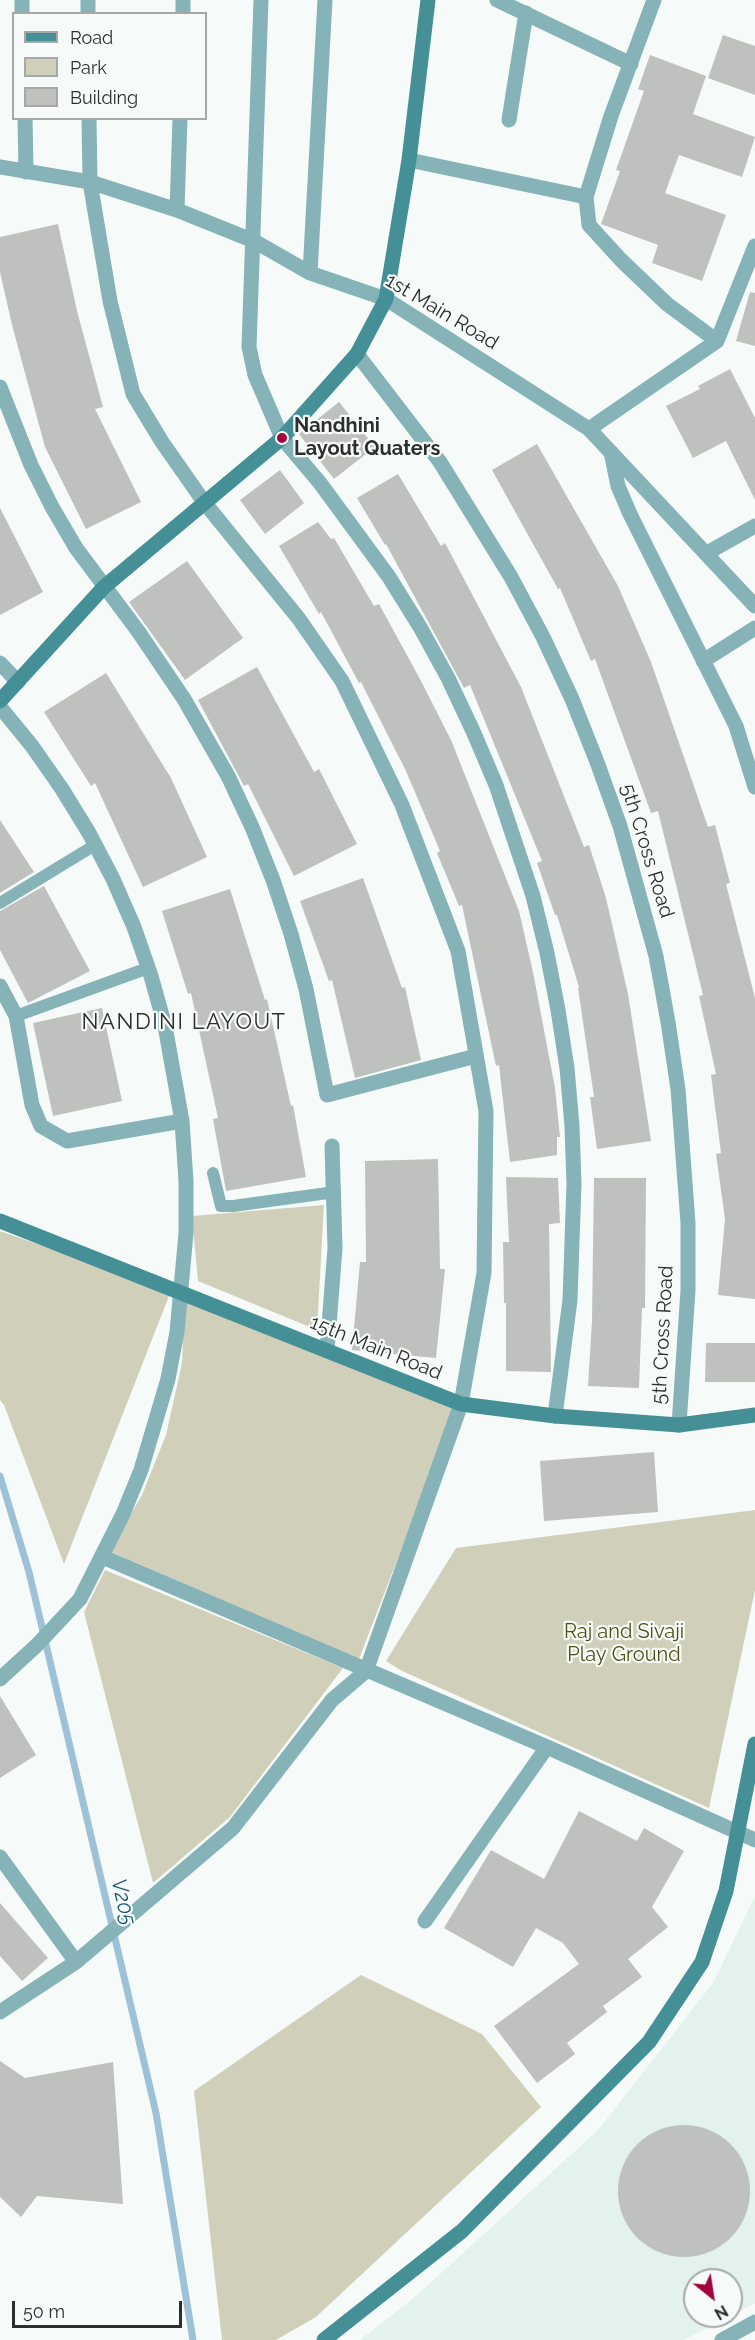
<!DOCTYPE html>
<style>
body{margin:0}
#map{position:relative;width:755px;height:2340px;overflow:hidden;background:#f6fbf9;font-family:Raleway,sans-serif}
canvas{display:block}
.legend{position:absolute;left:12px;top:12px;width:195px;height:108px;box-sizing:border-box;background:#f6fbf9;border:2px solid #a6a9a8;margin:0;padding:8px 10px;list-style:none;font-size:18px;color:#2d2f2f}
.legend li{display:flex;align-items:center;gap:12px;height:30px}
.legend b{width:30px;border:2px solid #a6a9a8}
.north{position:absolute;left:683px;top:2268px;width:60px;height:60px;box-sizing:border-box;background:#f6fbf9;border:2px solid #a6a9a8;border-radius:50%;rotate:150deg;font-size:16px;font-weight:700;line-height:24px;text-align:center;color:#2d2f2f}
.north::after{content:'';display:block;margin:auto;width:21px;height:27px;background:#a2043d;clip-path:polygon(50% 0,100% 100%,50% 72%,0 100%)}
.scale{position:absolute;left:12px;top:2301px;width:170px;height:27px;box-sizing:border-box;border:3px solid #2d2f2f;border-top:0;padding-left:8px;font-size:18px;line-height:21px;white-space:nowrap;color:#2d2f2f;-webkit-text-stroke:4px #f6fbf9;paint-order:stroke}
</style>
<div id="map">
<canvas width="755" height="2340"></canvas>
<ul class="legend">
<li><b style="height:8px;background:#459097"></b>Road</li>
<li><b style="height:16px;background:#d0d0ba"></b>Park</li>
<li><b style="height:16px;background:#bec1bd"></b>Building</li>
</ul>
<div class="north">N</div>
<div class="scale">50 m</div>
</div>
<script>
const ctx = document.querySelector('canvas').getContext('2d');
ctx.lineJoin = 'round';
function paint(path, color) { ctx.fillStyle = color; ctx.fill(path, 'evenodd'); }
const poly = rows => new Path2D(rows.map(r => 'M' + r).join(''));
function stroke(path, color, width, dash) { ctx.strokeStyle = color; ctx.lineWidth = width; ctx.lineCap = dash ? 'butt' : 'round'; ctx.setLineDash(dash || []); ctx.stroke(path); }
function drawText(font, color, halo, rows, align = 'center') {
  ctx.font = font + ' Raleway,sans-serif'; ctx.lineWidth = 4.5; ctx.setLineDash([]); ctx.textBaseline = 'middle'; ctx.strokeStyle = halo; ctx.fillStyle = color; for (const [text, x, y, turn = 0] of rows) {
    ctx.save(); ctx.translate(x, y); ctx.rotate((+turn || 0) * Math.PI / 180); ctx.textAlign = isNaN(turn) ? turn : align; if (halo) ctx.strokeText(text, 0, 0); ctx.fillText(text, 0, 0); ctx.restore();
  }
}
paint(poly([
 [755,1896,755,2303,731,2316,731,2280,695,2280,695,2316,730,2316,684,2340,360,2340,417,2295,598,2130,713,1983]
]), '#e4f2ec');
paint(poly([
 [324,1205,317,1330,198,1281,192,1216],
 [0,1231,171,1291,64,1564,4,1405,0,1400],
 [185,1290,455,1410,359,1659,109,1551,142,1495,166,1435,182,1363],
 [755,1510,755,1590,709,1808,402,1671,386,1661,456,1548],
 [105,1570,343,1668,230,1817,153,1883,84,1612],
 [361,1975,482,2034,541,2107,316,2317,276,2340,222,2340,194,2091]
]), '#d0d0ba');
stroke(poly([
 [0,1476,29,1572,156,2113,193,2340]
]), '#9dc1d7', 7);
paint(poly([
 [723,35,755,46,755,95,708,78],
 [650,55,706,76,693,114,755,137,742,177,679,155,665,193,726,215,702,281,652,263,658,245,601,224,620,171,616,170,644,91,638,89],
 [58,224,77,311,103,407,95,409,141,502,86,529,45,447,12,325,0,272,0,237],
 [750,292,755,293,755,346,736,341],
 [730,369,755,418,755,500,726,441,693,458,666,406,700,389,698,386],
 [339,402,375,447,334,479,299,434],
 [537,444,618,586,651,662,708,827,715,825,730,883,726,884,755,998,755,1299,718,1295,725,1219,716,1154,721,1153,711,1075,716,1074,699,996,703,995,658,811,651,813,595,659,591,661,560,588,558,589,492,470],
 [280,470,304,503,265,534,240,500],
 [398,474,441,546,445,543,521,687,584,847,589,845,606,898,628,994,651,1141,597,1149,590,1097,594,1097,578,988,579,987,557,915,555,915,537,863,542,861,470,685,464,688,386,544,385,545,357,498],
 [0,508,43,592,0,615],
 [318,522,331,539,334,538,374,606,379,604,420,679,451,740,519,911,533,972,555,1088,560,1137,557,1137,557,1155,510,1162,499,1065,496,1066,462,905,459,906,437,853,440,851,406,771,361,682,359,683,321,612,319,614,279,546],
 [187,561,243,638,185,680,129,602],
 [257,667,314,772,319,769,357,844,294,876,248,784,244,786,198,700],
 [106,673,171,778,207,857,143,887,95,783,91,786,44,712],
 [0,820,34,872,0,893],
 [363,878,402,988,405,987,421,1060,355,1078,332,980,329,981,300,901],
 [44,886,90,971,28,1003,0,950,0,911],
 [230,889,265,1000,267,999,291,1106,293,1105,306,1177,226,1191,213,1119,218,1118,191,993,188,994,162,911],
 [102,1008,122,1101,53,1116,33,1023],
 [438,1159,440,1269,445,1269,436,1358,352,1350,360,1262,366,1262,365,1161],
 [506,1177,558,1178,560,1223,549,1224,551,1372,506,1371,506,1303,504,1303,503,1242,509,1242],
 [594,1178,646,1178,645,1308,642,1308,639,1388,588,1386,592,1321],
 [706,1343,755,1343,755,1382,705,1382],
 [654,1452,658,1512,544,1521,540,1461],
 [0,1696,36,1755,0,1778],
 [579,1811,637,1841,644,1828,684,1851,652,1907,668,1927,628,1959,642,1977,603,2006,607,2012,567,2043,575,2054,537,2083,494,2026,579,1964,563,1943,536,1928,513,1967,444,1928,491,1850,544,1879],
 [0,1903,48,1958,22,1981,0,1956],
 [0,2061,25,2078,113,2062,123,2204,37,2196,21,2217,0,2197],
 '618 2191a66 66 0 1 1 132 0a66 66 0 1 1-132 0Z'
]), '#bec1bd');
stroke(poly([
 [0,903,95,845],
 [16,1016,148,968],
 [213,1173,221,1206,233,1206,335,1192]
]), '#85b3b7', 12);
stroke(poly([
 [22,0,22,14],
 [88,0,88,14],
 [261,0,249,347,255,375,282,438,320,483,389,577,420,627,448,678,473,731,496,785,533,896,547,953,558,1010,567,1068,572,1126,574,1184,570,1300,555,1416],
 [497,0,631,64],
 [654,0,611,116,586,197,589,225,621,260,667,304,717,341],
 [183,14,183,0],
 [25,118,26,172],
 [509,120,526,13],
 [409,160,586,197],
 [0,167,90,182,177,210,254,241,310,273,386,299,589,429,755,606],
 [177,210,180,118],
 [310,273,325,0],
 [357,354,440,462,511,577,543,637,572,699,597,762,620,826,656,956,668,1022,678,1089,688,1223,688,1290,679,1425],
 [0,387,31,465,52,507,76,548,138,631,184,699,228,776,252,827,273,880,291,934,306,989,327,1095,476,1056],
 [589,429,717,341,755,246],
 [611,452,618,486,630,514,736,726,755,787],
 [707,553,755,526],
 [703,661,755,628],
 [0,663,18,682],
 [0,707,32,746,62,789,89,833,113,879,134,927,151,976,165,1026,182,1121,186,1181,186,1233,177,1332,168,1379,141,1470,123,1514,80,1599,37,1645,0,1679],
 [0,986,16,1016,32,1105,41,1126,67,1141,182,1121],
 [327,1351,335,1248,332,1146],
 [103,1557,547,1747,755,1840],
 [0,1857,76,1962],
 [425,1921,547,1747],
 [0,2012,76,1962,233,1828,332,1700,366,1671,461,1404,484,1273,486,1111,458,951,402,805,342,681,299,619,204,502,162,442,133,394,110,301,90,182,89,118],
 [722,2340,755,2322]
]), '#85b3b7', 15);
stroke(poly([
 [0,701,104,587,282,438,357,354,386,299,409,160,428,0],
 [0,1221,461,1404,555,1416,679,1425,755,1415],
 [324,2340,462,2231,649,2042,702,1962,726,1891,755,1744]
]), '#459097', 15);
for (const [x, y, r, color] of [
 [282,438,6,"#a2043d"]
]) { const dot = new Path2D(); dot.arc(x, y, r, 0, 2 * Math.PI); ctx.fillStyle = color; ctx.fill(dot); stroke(dot, '#f6fbf9', 2); }
drawText('20px', '#2d2f2f', '#f6fbf9', [
 ["1st Main Road",442,312,31],
 ["5th Cross Road",647,851,73],
 ["5th Cross Road",663,1335,-87],
 ["15th Main Road",376,1348,22]
]);
drawText('bold 20px', '#2d2f2f', '#f6fbf9', [
 ["Nandhini",294,426],
 ["Layout Quaters",294,449]
], 'left');
drawText('20px', '#514f12', '#f6fbf9', [
 ["Raj and Sivaji",624,1632],
 ["Play Ground",624,1655]
]);
drawText('italic 21px', '#175574', '#f6fbf9', [
 ["V205",123,1902,77]
]);
ctx.letterSpacing = '1.5px';
drawText('22px', '#2d2f2f', '#f6fbf9', [
 ["NANDINI LAYOUT",184,1022]
]);
ctx.letterSpacing = '0px';
</script>
